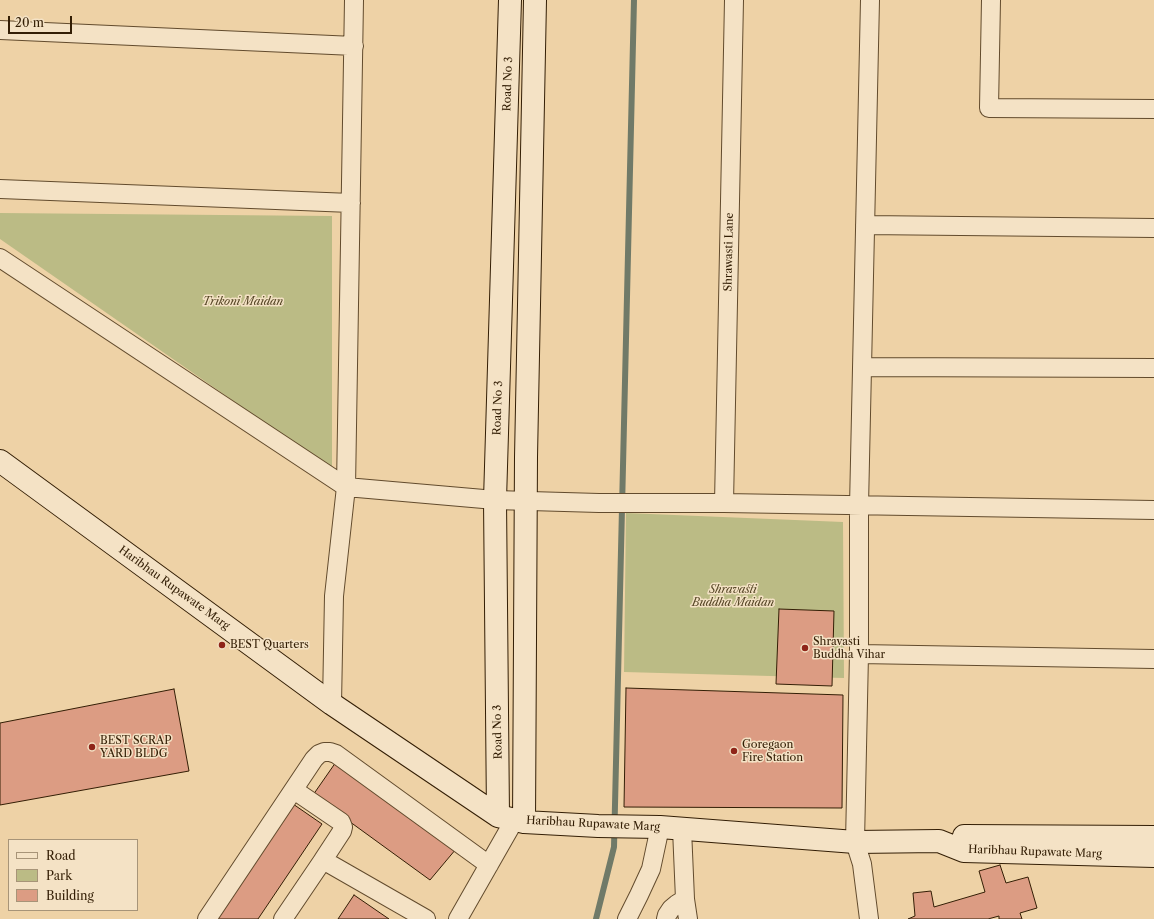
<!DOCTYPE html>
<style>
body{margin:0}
#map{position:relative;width:1154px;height:919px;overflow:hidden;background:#eed2a6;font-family:"Libre Caslon Text",serif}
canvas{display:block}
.legend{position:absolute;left:8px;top:839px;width:130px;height:72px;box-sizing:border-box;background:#f4e2c5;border:1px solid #a79478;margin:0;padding:5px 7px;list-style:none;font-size:12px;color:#331e05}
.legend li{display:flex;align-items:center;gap:8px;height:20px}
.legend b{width:20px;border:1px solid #a79478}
.scale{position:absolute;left:8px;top:16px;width:64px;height:18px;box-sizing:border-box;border:2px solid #331e05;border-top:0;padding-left:5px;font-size:12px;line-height:14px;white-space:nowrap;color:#331e05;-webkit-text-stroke:3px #f4e2c5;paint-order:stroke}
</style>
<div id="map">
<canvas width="1154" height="919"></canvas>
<ul class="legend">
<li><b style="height:5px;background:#f4e2c5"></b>Road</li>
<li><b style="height:11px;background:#bbbb85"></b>Park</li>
<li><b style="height:11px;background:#dc9c83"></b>Building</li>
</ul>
<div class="scale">20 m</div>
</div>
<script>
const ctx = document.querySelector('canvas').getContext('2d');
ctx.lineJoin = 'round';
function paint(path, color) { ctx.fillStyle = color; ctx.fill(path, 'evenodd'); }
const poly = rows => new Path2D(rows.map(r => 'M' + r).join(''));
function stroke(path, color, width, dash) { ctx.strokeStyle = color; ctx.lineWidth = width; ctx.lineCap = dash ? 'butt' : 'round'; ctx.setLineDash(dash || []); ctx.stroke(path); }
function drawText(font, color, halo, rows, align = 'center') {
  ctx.font = font + ' "Libre Caslon Text",serif'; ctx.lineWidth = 3; ctx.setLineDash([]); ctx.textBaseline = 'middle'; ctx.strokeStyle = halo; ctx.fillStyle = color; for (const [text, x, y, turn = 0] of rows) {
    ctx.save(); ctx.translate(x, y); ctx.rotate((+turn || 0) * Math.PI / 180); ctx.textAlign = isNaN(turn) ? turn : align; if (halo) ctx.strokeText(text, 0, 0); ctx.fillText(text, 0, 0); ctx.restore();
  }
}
paint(poly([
 [0,213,332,216,332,478,307,452,0,239],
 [626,513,843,522,844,678,624,672]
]), '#bbbb85');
stroke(poly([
 [596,919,614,847,634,0]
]), '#707a68', 6);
const building = poly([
 [779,609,834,611,832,686,776,684,779,609],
 [626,688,843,695,842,808,624,807,626,688],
 [174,689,189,771,0,805,0,723,174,689],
 [336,762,456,849,430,880,313,795,336,762],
 [293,804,322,824,258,919,214,919,293,804],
 [1000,865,1006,883,1028,877,1037,908,1020,913,1022,919,999,919,999,916,988,919,908,919,915,916,913,893,931,891,934,907,985,892,979,871,1000,865],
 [354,895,389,919,338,919,354,895]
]);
paint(building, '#dc9c83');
stroke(building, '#331e05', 1);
const street = poly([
 [991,0,989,108,1154,109],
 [0,30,354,46],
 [0,189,351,203],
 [865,225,1154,228],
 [0,258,346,487,495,500,599,503,724,503,1154,510],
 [863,367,1154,368],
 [724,503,734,0],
 [859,654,1154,659],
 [332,704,334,596,346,487,354,0],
 [294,790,341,822,343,827,342,831,323,860],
 [682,829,685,899,688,919],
 [207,919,314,759,319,754,324,752,330,752,336,754,489,865],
 [283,919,323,860,426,919],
 [458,919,515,819],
 [627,919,639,895,651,869,660,827],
 [666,919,667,915,671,909,677,904,685,899],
 [869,919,862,864,855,842,859,654,859,506,870,0]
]);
const secondary = poly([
 [0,461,332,704,498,816,524,822,598,826,660,827,855,842,939,841,964,851,1154,856],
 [498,816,495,500,510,0],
 [524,822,526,457,535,0],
 [964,836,1154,837]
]);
stroke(street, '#624b2d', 20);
stroke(secondary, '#331e05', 24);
stroke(street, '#f4e2c5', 18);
stroke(secondary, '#f4e2c5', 22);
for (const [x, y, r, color] of [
 [222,645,4,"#8f2418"],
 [805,648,4,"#8f2418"],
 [92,747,4,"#8f2418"],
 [734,751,4,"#8f2418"]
]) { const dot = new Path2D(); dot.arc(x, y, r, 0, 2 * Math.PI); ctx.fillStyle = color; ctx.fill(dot); stroke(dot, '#f4e2c5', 1.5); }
drawText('11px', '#331e05', '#f4e2c5', [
 ["Road No 3",508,84,-88],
 ["Shrawasti Lane",729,252,-89],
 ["Road No 3",498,408,-88],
 ["Haribhau Rupawate Marg",174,588,36],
 ["Road No 3",498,732,-91],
 ["Haribhau Rupawate Marg",593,824,3],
 ["Haribhau Rupawate Marg",1035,852,2]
]);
drawText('italic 11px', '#554525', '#f4e2c5', [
 ["Trikoni Maidan",243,302],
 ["Shravasti",733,590],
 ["Buddha Maidan",733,603]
]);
drawText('11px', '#331e05', '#f4e2c5', [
 ["Shravasti",813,642],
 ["Buddha Vihar",813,655],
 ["BEST Quarters",230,645],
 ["BEST SCRAP",100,741],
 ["YARD BLDG",100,754],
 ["Goregaon",742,745],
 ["Fire Station",742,758]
], 'left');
</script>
